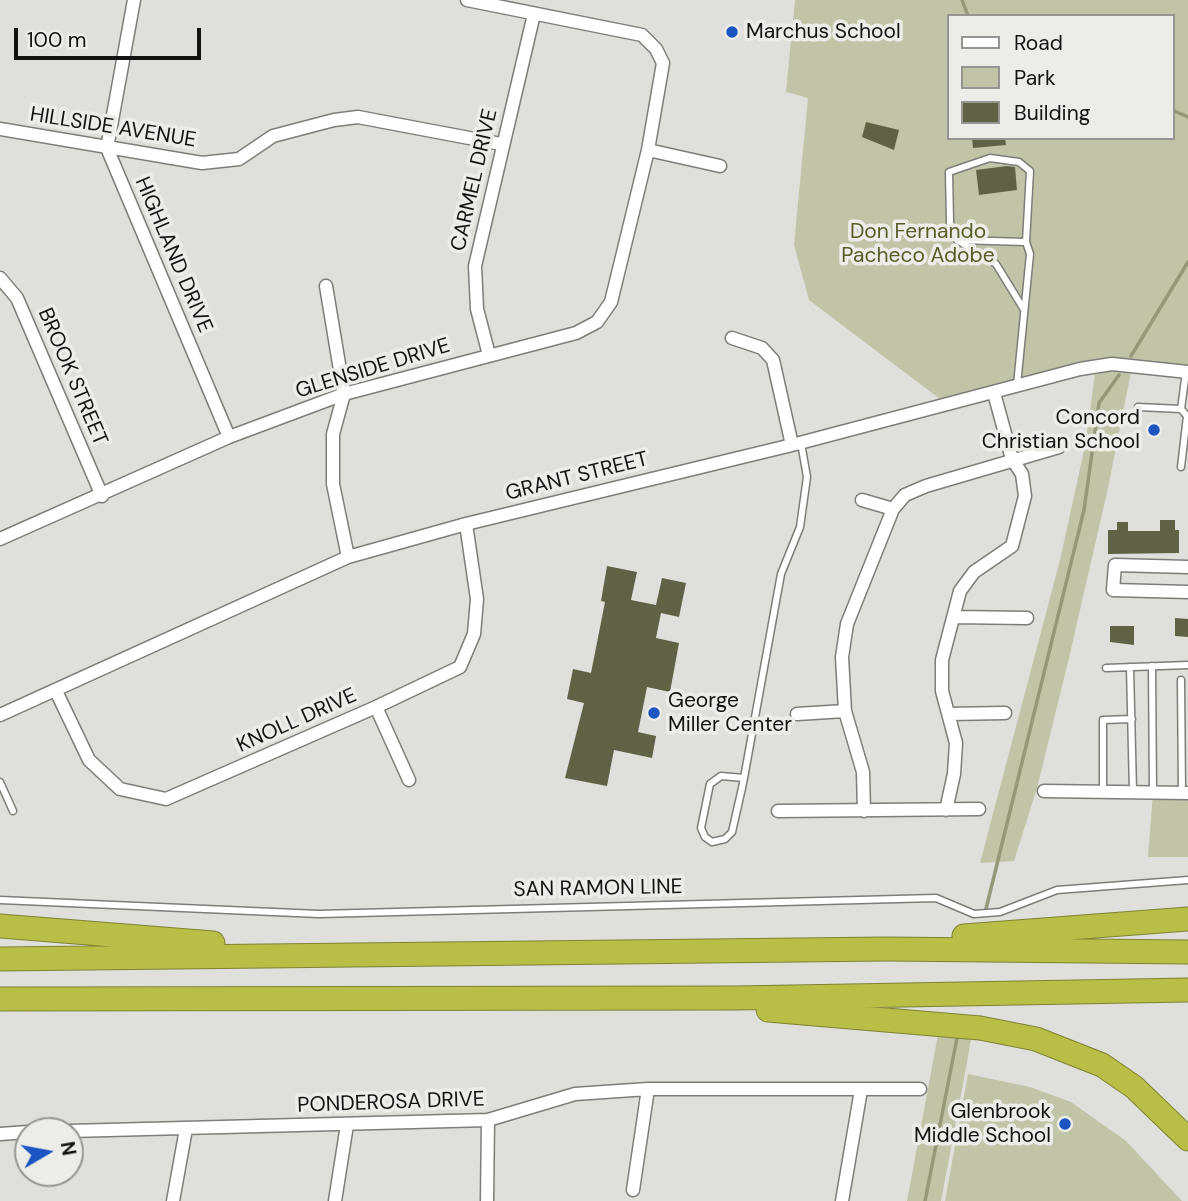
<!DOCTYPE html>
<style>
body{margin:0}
#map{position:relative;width:1188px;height:1201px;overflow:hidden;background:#dfe0dc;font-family:"DM Sans",sans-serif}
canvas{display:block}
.legend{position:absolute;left:947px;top:14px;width:228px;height:126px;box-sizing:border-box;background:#ecede9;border:2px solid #959593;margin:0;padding:9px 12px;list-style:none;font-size:21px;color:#121211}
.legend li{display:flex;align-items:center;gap:14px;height:35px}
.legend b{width:35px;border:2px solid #959593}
.north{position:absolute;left:14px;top:1117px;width:70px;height:70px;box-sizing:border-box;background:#ecede9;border:2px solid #959593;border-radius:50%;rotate:80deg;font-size:19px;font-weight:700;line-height:28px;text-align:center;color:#121211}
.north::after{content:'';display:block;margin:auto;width:24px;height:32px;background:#1c55c1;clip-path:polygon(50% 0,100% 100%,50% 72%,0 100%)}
.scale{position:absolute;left:14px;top:28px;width:187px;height:32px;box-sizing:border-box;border:4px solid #121211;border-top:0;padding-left:9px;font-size:21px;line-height:24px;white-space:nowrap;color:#121211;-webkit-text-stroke:5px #ecede9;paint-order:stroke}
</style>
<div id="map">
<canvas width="1188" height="1201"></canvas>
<ul class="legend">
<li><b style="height:9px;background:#fff"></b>Road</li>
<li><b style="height:19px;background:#c1c4a6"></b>Park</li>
<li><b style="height:19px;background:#606245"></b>Building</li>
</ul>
<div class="north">N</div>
<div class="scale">100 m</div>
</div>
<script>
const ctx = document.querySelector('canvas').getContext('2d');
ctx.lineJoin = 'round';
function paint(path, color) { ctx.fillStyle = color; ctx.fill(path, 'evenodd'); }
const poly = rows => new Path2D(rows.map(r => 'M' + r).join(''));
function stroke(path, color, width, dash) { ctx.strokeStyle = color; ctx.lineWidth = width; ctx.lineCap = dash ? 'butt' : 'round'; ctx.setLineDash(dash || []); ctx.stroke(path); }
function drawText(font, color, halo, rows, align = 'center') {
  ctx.font = font + ' "DM Sans",sans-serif'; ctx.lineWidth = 7; ctx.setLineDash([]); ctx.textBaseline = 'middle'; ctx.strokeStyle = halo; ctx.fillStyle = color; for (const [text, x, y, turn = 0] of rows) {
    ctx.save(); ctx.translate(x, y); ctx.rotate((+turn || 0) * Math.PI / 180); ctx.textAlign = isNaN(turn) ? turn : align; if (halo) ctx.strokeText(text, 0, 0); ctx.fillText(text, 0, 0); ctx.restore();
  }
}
paint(poly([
 [795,0,1188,0,1188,372,1132,367,1108,488,1069,658,1037,788,1014,861,980,863,1060,560,1085,446,1096,367,948,405,809,300,794,245,808,98,786,92],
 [948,16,1172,16,1172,138,948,138],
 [1153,793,1188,793,1188,857,1148,857],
 [940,1024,973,1027,966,1068,941,1201,907,1201],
 [968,1074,1030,1087,1071,1102,1126,1141,1182,1201,945,1201]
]), '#c1c4a6');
stroke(poly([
 [962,0,968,16],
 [1172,110,1188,117],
 [1131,356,1188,262],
 [985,913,1084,510,1099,403,1119,375],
 [925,1201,957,1038]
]), '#969979', 3.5);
paint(poly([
 [866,122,899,130,894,150,862,137],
 [972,138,1005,138,1006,145,973,148],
 [1007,166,1015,167,1017,190,979,195,976,170],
 [1160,520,1175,520,1175,530,1179,530,1179,553,1108,554,1108,530,1117,530,1117,522,1128,522,1128,531,1160,531],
 [607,566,637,572,631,600,656,605,662,578,686,583,679,617,661,613,656,638,679,643,670,692,647,687,638,732,656,736,652,758,614,750,607,786,565,778,584,703,567,699,573,669,591,673,605,602,601,601],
 [1175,618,1188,619,1188,637,1175,636],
 [1110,626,1134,626,1134,645,1110,642]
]), '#606245');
const service = poly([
 [957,240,950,223,949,172,990,158,1019,162,1030,171,1026,242,1030,254,1017,385],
 [1023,308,996,264,957,240,1026,242],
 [1138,407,1181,409],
 [1181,467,1187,416,1181,409,1186,372],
 [1152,666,1153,793],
 [1130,667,1133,792],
 [1106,668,1188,665],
 [1181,680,1182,793],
 [744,778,721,776,710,784,701,828,705,837,712,842,725,839,732,832,742,788,744,778,781,574,800,527,807,477,801,443],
 [0,782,13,811],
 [1103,791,1103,720,1132,719],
 [0,900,319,914,936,898,974,914,1000,912,1057,890,1188,880]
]);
const minor = poly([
 [134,0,107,148,229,437],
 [0,129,202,163,239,159,273,136,334,120,358,117,501,144],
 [648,150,720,166],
 [0,278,17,298,102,496],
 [326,286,344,394,333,434,333,484,348,557],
 [732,338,762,348,773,360,792,445],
 [489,355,477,309,475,266,534,14],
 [862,500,893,509],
 [0,539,229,437,344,394,576,333,597,322,611,302,648,150,663,63,656,49,642,35,467,0],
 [1188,567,1115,565,1113,590,1188,592],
 [954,617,1027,618],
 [56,691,89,760,120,789,166,799,376,707,460,667,474,634,477,599,466,524],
 [376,707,409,780],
 [797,714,845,711],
 [949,714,1005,713],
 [0,715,348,557,466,524,792,445,1080,369,1112,364,1188,372],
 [1044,791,1188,793],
 [946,810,954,774,956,743,942,691,942,660,960,591,974,572,1012,546,1025,496,1022,474,1012,459,994,393],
 [778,811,979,809],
 [864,811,863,772,845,711,842,657,847,624,893,509,905,495,926,486,1059,447],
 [70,1131,488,1120,575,1094,648,1089,920,1089],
 [0,1134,28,1132],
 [633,1190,648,1089],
 [173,1201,186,1129],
 [335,1201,347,1125],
 [487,1201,488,1120],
 [842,1201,861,1090]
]);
const motorway = poly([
 [0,926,213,943],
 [964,936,1188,919],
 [0,959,886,949,1188,952],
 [0,999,735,998,1188,990],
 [768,1010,980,1028,1036,1039,1102,1065,1134,1087,1188,1139]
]);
stroke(service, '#7d7e7a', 9);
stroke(minor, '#7d7e7a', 15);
stroke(motorway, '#7f8233', 25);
stroke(service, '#fff', 6);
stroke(minor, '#fff', 12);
stroke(motorway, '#b9be46', 23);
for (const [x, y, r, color] of [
 [732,32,7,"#1c55c1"],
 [1154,430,7,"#1c55c1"],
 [654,713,7,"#1c55c1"],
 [1065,1124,7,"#1c55c1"]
]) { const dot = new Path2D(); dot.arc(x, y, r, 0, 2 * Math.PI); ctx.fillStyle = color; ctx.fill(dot); stroke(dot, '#ecede9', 2.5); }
drawText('21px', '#121211', '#ecede9', [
 ["Marchus School",746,32],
 ["Concord",1140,418,"right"],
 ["Christian School",1140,442,"right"],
 ["George",668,701],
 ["Miller Center",668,725],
 ["Glenbrook",1051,1112,"right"],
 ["Middle School",1051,1136,"right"]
], 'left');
drawText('21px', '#121211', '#ecede9', [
 ["HILLSIDE AVENUE",113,128,9],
 ["CARMEL DRIVE",475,180,-77],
 ["HIGHLAND DRIVE",173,255,67],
 ["GLENSIDE DRIVE",373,369,-17],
 ["BROOK STREET",72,377,67],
 ["GRANT STREET",577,477,-14],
 ["KNOLL DRIVE",297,721,-24],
 ["SAN RAMON LINE",598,889,-1],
 ["PONDEROSA DRIVE",391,1103,-2]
]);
drawText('21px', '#585b26', '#ecede9', [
 ["Don Fernando",918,232],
 ["Pacheco Adobe",918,256]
]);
</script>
